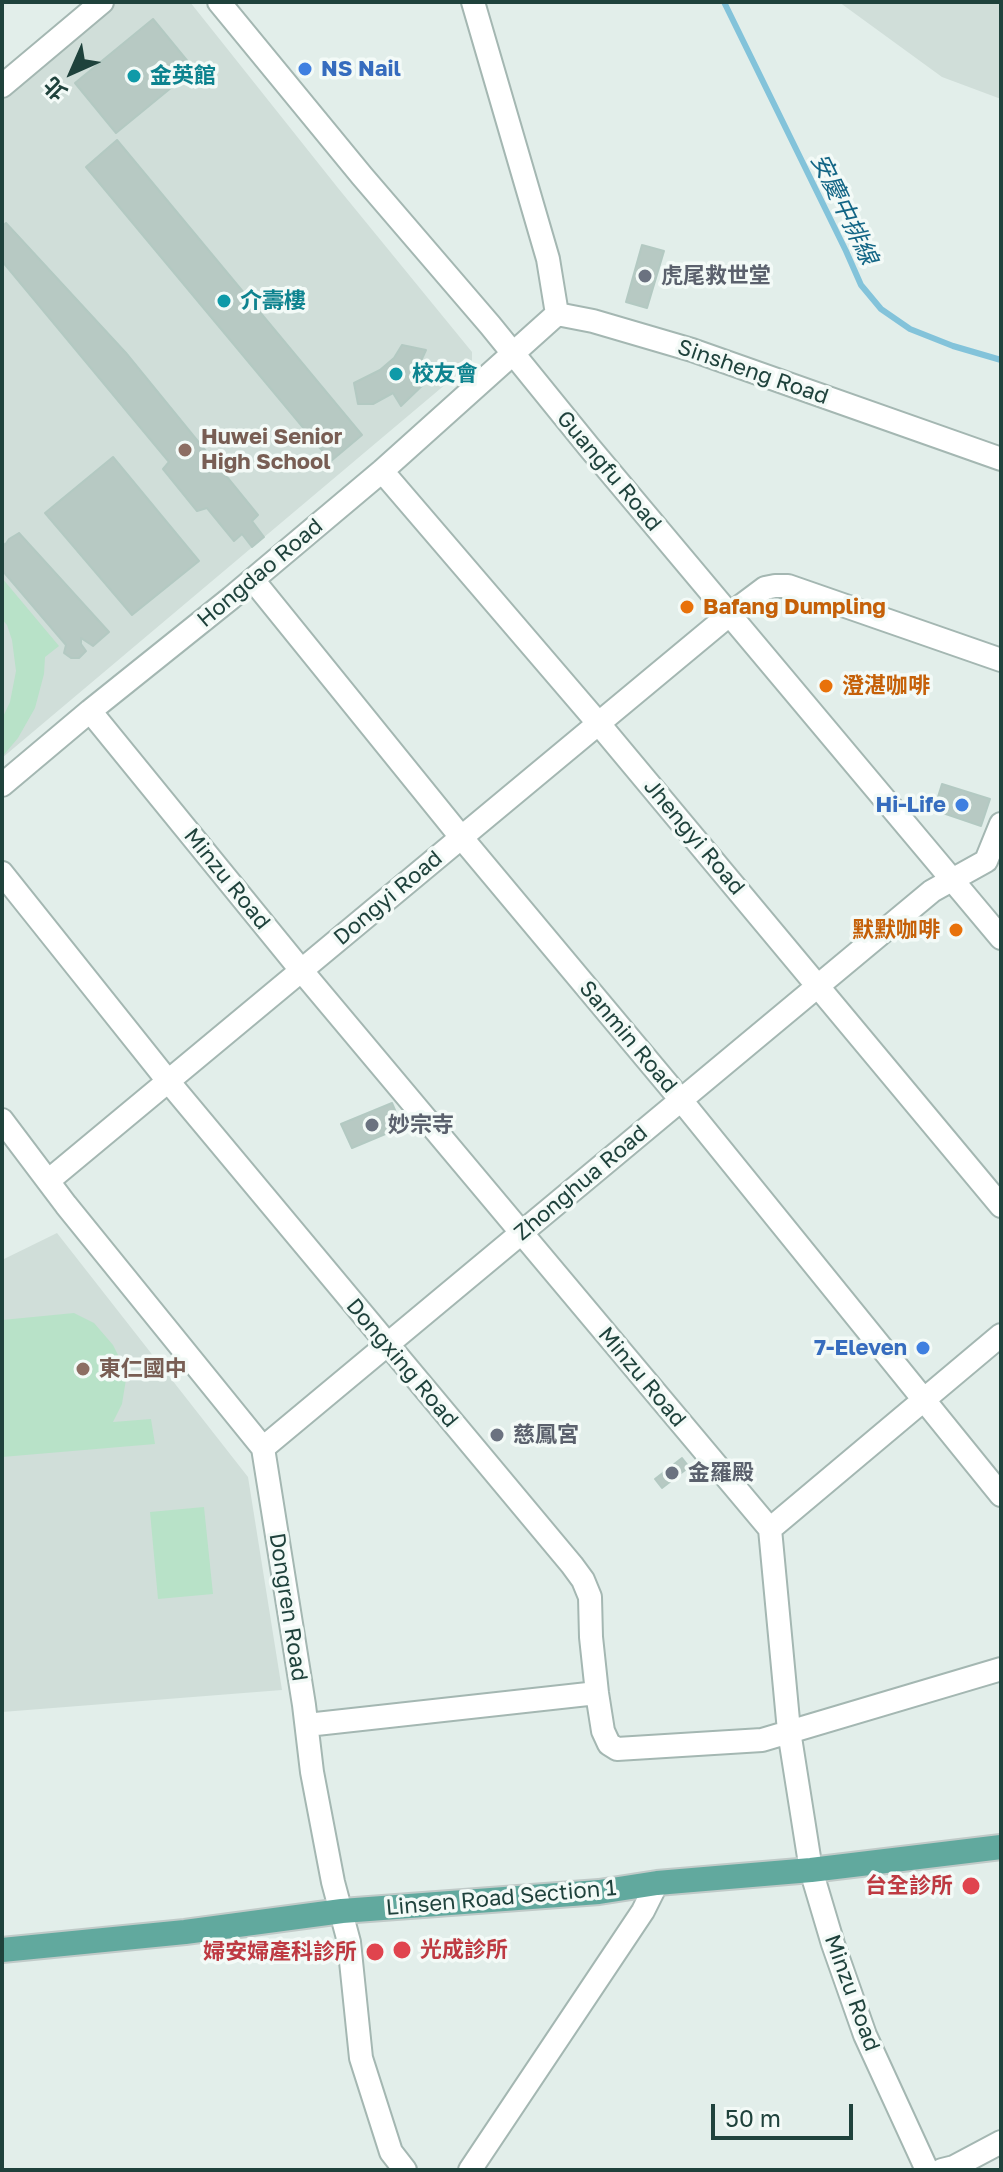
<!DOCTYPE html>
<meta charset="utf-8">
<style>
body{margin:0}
#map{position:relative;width:1003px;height:2172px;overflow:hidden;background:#e2eeea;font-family:"Golos Text","Noto Sans TC",sans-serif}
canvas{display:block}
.frame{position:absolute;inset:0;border:4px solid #1f423c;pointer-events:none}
.north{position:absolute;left:32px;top:32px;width:80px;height:80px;-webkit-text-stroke:6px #f3faf7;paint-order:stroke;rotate:225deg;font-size:22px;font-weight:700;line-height:32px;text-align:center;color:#1f423c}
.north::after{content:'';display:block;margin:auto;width:28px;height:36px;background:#1f423c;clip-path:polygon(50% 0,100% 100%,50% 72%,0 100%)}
.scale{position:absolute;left:711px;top:2104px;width:142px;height:36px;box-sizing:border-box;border:4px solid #1f423c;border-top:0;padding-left:10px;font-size:24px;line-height:28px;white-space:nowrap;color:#1f423c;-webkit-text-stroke:6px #f3faf7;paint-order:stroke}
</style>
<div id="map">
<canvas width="1003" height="2172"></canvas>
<div class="frame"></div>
<div class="north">北</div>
<div class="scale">50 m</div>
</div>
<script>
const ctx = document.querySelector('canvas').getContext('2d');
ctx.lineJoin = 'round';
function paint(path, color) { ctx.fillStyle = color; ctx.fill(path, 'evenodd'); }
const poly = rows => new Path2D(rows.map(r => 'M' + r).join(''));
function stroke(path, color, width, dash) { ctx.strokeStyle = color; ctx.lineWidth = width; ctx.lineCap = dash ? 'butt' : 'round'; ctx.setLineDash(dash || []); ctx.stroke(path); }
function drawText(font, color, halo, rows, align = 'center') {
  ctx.font = font + ' "Golos Text","Noto Sans TC",sans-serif'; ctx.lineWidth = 7; ctx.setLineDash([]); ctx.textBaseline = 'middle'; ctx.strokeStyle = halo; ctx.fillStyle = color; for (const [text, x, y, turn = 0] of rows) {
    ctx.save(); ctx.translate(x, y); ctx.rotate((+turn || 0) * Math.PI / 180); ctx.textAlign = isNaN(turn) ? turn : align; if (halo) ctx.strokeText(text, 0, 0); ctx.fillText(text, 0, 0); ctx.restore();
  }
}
paint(poly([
 [114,2,190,2,338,188,472,352,472,362,2,758,2,99],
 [839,2,1001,2,1001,99,942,77],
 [57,1233,248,1477,282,1690,2,1712,2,1260]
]), '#d0ded9');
paint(poly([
 [2,578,59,646,45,657,44,674,35,708,18,738,2,757,2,719,10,702,16,671,12,640,7,625,2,619],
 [74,1313,94,1323,113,1345,127,1373,122,1404,113,1422,151,1419,155,1444,2,1457,2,1320],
 [204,1507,213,1594,158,1599,150,1512]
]), '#b8e2c8');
stroke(poly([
 [724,2,846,251,861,285,881,309,910,329,953,346,1001,360]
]), '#83c3da', 6);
const building = poly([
 [153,19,194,69,116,133,75,83,153,19],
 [117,140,362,435,331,461,86,167,117,140],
 [6,223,126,353,258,515,252,521,264,537,252,547,242,534,234,541,207,508,197,511,163,469,169,462,2,261,2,226,6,223],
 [642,245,664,251,647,308,626,302,642,245],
 [402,345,426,350,416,372,428,380,401,406,393,393,373,404,358,404,354,383,380,370,394,358,402,345],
 [113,457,199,561,132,615,45,513,113,457],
 [19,533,109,632,93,646,81,638,81,644,86,651,79,658,71,658,64,653,66,645,2,570,2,542,5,545,9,539,19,533],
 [942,784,990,799,981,826,934,810,942,784],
 [392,1103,402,1127,352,1148,341,1124,392,1103],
 [682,1458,689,1467,662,1488,655,1479,682,1458]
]);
paint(building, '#b7c9c3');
stroke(building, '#b3c9c2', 2);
const minor = poly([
 [219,2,362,176,490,325,589,447,1001,938],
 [473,2,548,259,557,314],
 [2,86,102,2],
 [382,471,599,724,1001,1206],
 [253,580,461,837,681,1100,1001,1495],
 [90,711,301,970,770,1529,789,1731,811,1870,833,1944,865,2035,927,2170],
 [2,785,90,711,231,598,382,471,557,314,593,321,692,350,1001,459],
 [2,873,168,1081,572,1565,583,1580,590,1597,591,1637,597,1693,603,1731,609,1744,617,1749,762,1740,1001,1669],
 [2,1120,66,1205,263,1448,304,1705,312,1772,333,1882,349,1942,361,2058,391,2152,405,2170],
 [48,1181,729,615,765,588,775,586,788,586,1001,660],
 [263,1448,932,891,986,861,1001,824],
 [770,1529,1001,1335],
 [307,1725,597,1693],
 [470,2170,643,1911,657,1883],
 [942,2170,954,2167,1001,2142]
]);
const major = poly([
 [2,1950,185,1932,342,1911,599,1892,657,1883,811,1870,1001,1847]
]);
stroke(minor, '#a4b7b2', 26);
stroke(major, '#c0cac8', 28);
stroke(minor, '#fff', 22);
stroke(major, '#61a99e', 24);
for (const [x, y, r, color] of [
 [305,69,8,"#3f7fe0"],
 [134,76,8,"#0f9aa8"],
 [645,276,8,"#6b7280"],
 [224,301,8,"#0f9aa8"],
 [396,374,8,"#0f9aa8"],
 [185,450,8,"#8d6e63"],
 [687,607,8,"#e8710a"],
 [826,686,8,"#e8710a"],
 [962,805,8,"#3f7fe0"],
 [956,930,8,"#e8710a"],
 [372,1125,8,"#6b7280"],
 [923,1348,8,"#3f7fe0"],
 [83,1369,8,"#8d6e63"],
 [497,1435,8,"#6b7280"],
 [672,1473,8,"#6b7280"],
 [971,1886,10,"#e0444e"],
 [402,1950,10,"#e0444e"],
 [375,1952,10,"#e0444e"]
]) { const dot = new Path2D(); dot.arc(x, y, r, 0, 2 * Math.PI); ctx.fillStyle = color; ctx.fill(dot); stroke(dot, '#f3faf7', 3); }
drawText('bold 22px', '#366cbe', '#f3faf7', [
 ["NS Nail",321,69,"left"],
 ["Hi-Life",946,805],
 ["7-Eleven",907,1348]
], 'right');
drawText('bold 22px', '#0d838f', '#f3faf7', [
 ["金英館",150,76],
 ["介壽樓",240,301],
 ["校友會",412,374]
], 'left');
drawText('bold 22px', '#5b616d', '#f3faf7', [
 ["虎尾救世堂",661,276],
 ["妙宗寺",388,1125],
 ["慈鳳宮",513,1435],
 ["金羅殿",688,1473]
], 'left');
drawText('22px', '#1f423c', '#f3faf7', [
 ["Sinsheng Road",753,372,19],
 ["Guangfu Road",609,471,50],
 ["Hongdao Road",260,573,-40],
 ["Jhengyi Road",694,837,50],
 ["Minzu Road",227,879,51],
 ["Dongyi Road",388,898,-40],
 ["Sanmin Road",628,1037,50],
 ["Zhonghua Road",581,1183,-40],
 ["Dongxing Road",402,1363,50],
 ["Minzu Road",642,1377,50],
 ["Dongren Road",288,1607,81],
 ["Linsen Road Section 1",501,1898,-5],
 ["Minzu Road",852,1993,70]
]);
drawText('bold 22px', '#785e54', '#f3faf7', [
 ["Huwei Senior",201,437],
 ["High School",201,462],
 ["東仁國中",99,1369]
], 'left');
drawText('bold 22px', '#c56008', '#f3faf7', [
 ["Bafang Dumpling",703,607],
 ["澄湛咖啡",842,686],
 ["默默咖啡",940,930,"right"]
], 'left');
drawText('bold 22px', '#be3a42', '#f3faf7', [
 ["台全診所",953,1886],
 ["光成診所",420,1950,"left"],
 ["婦安婦產科診所",357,1952]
], 'right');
drawText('italic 24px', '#126585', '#f3faf7', [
 ["安慶中排線",844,209,64]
]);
</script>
